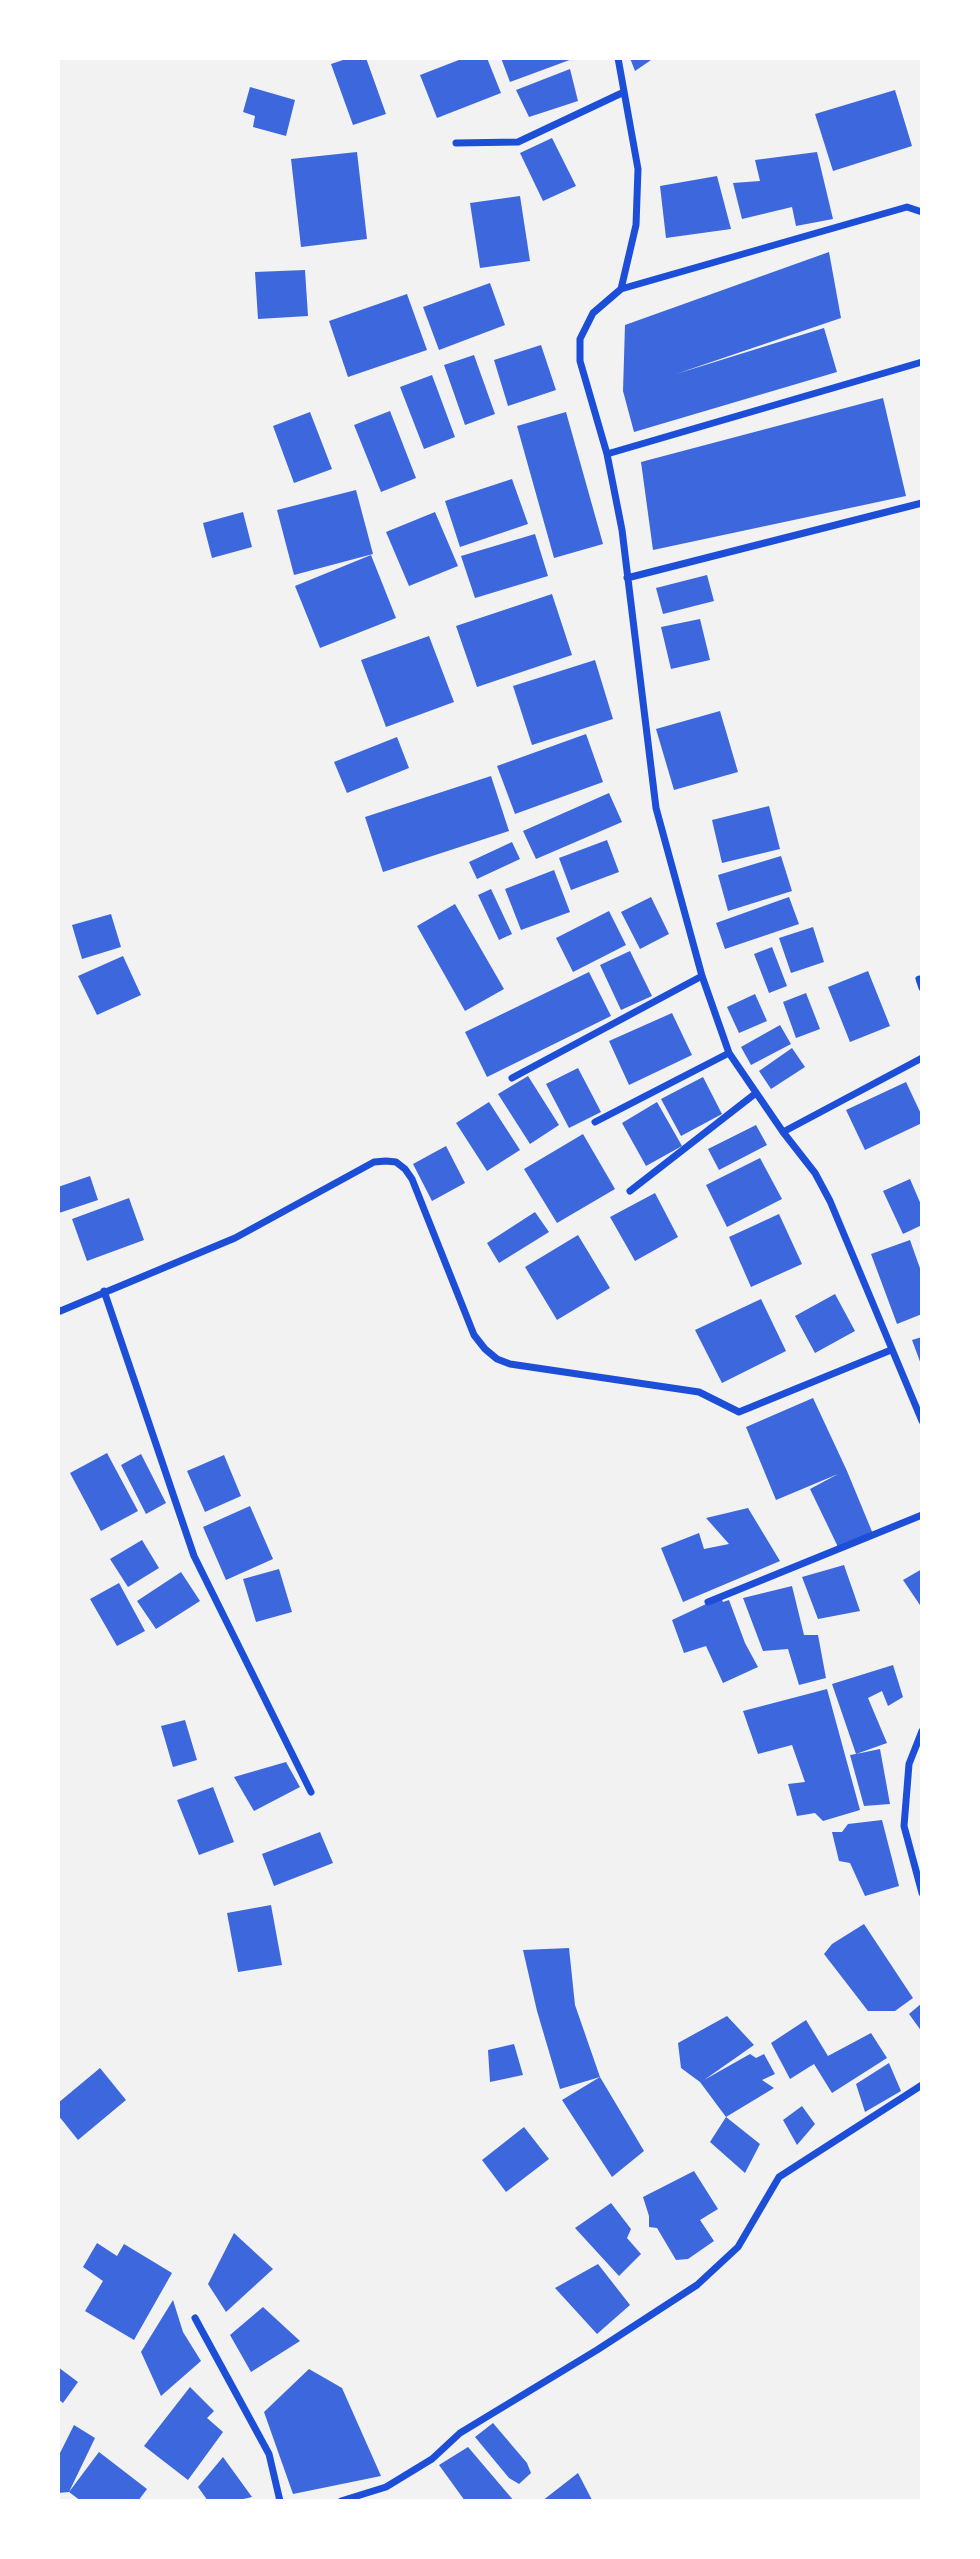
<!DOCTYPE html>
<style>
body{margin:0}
#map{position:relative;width:980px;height:2559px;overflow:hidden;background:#f2f2f2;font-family:"Work Sans",sans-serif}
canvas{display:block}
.frame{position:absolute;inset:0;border:60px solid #fff;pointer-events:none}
</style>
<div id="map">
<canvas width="980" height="2559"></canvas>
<div class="frame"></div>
</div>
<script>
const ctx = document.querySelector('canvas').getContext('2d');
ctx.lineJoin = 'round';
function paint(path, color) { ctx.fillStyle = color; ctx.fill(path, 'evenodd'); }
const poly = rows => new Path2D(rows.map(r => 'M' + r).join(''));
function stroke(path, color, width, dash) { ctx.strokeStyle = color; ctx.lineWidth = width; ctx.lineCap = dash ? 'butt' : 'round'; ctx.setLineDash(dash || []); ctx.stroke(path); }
paint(poly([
 [349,58,366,58,386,114,353,125,331,64],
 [464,58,487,58,501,93,437,118,420,75],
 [501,58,575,58,510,82],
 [630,58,654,58,635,71],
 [570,69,578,101,529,117,516,90],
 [250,87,295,100,286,136,253,127,255,116,243,112],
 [895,90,912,146,833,171,815,114],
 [552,138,576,186,543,201,520,153],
 [357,152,367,239,301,247,291,159],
 [817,152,833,219,796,226,792,207,742,219,733,183,760,181,755,160],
 [717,176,731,229,666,238,660,186],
 [520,196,530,261,480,268,470,203],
 [829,252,841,318,676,374,824,328,837,372,634,432,623,391,625,325],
 [305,270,308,316,258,319,255,272],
 [490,283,505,325,439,350,423,307],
 [407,294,427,350,348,377,329,321],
 [541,345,556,390,508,406,494,360],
 [474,355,495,414,465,425,444,365],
 [432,375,455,437,424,449,400,387],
 [883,398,906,496,653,550,641,462],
 [390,411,416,478,381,492,354,425],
 [310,412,332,469,294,483,273,426],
 [566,412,603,544,554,558,517,426],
 [512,479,528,524,460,547,445,501],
 [356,490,373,554,294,575,277,510],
 [243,512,252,547,212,558,203,523],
 [435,512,458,566,409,586,386,532],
 [535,534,548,576,475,598,461,556],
 [371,555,396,618,320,648,295,586],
 [707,575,714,601,663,614,656,588],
 [552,594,572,655,477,687,456,626],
 [700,619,710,660,671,669,661,627],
 [429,636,454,702,386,727,361,660],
 [595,660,613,719,532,745,513,686],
 [720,711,738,772,674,790,656,729],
 [586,734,603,782,515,814,497,766],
 [397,737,409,768,347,793,334,762],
 [491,776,509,831,383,872,365,817],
 [609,793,622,822,536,859,523,831],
 [769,806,780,849,722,863,712,820],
 [607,840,619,872,571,890,559,858],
 [512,842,520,859,477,879,469,862],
 [781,856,792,891,728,911,718,875],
 [554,870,570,912,521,930,505,889],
 [491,889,512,934,499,940,478,895],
 [651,897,669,934,640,949,621,912],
 [789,897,799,924,725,949,716,923],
 [455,904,504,989,465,1011,417,926],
 [609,911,626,945,573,972,556,938],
 [111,914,121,947,82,959,72,925],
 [813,927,824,962,791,973,779,938],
 [772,947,787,986,769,993,754,954],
 [630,951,652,996,621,1010,600,965],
 [123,956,141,995,97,1015,78,976],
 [868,971,890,1026,850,1042,828,987],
 [589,972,611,1016,487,1077,465,1032],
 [806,993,820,1029,796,1038,783,1002],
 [755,994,767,1021,739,1033,727,1007],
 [672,1013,692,1055,629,1085,609,1041],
 [780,1025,791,1044,751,1065,741,1047],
 [792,1048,805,1067,771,1089,759,1071],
 [578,1068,601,1112,569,1128,546,1084],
 [528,1076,559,1125,530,1144,498,1094],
 [703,1077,722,1114,681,1136,661,1099],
 [906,1082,922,1116,922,1123,865,1150,846,1110],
 [489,1102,520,1150,487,1171,456,1123],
 [657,1102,682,1146,646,1166,622,1123],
 [756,1125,767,1145,719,1170,708,1149],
 [583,1134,615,1189,557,1223,524,1169],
 [446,1146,465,1183,432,1201,413,1164],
 [760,1158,782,1199,727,1227,706,1185],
 [90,1176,98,1200,59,1213,58,1187],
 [910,1179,922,1207,922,1225,903,1234,883,1191],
 [655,1193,678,1237,635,1261,610,1217],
 [129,1198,144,1240,87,1261,72,1219],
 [535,1212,549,1232,499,1263,487,1243],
 [779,1214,802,1264,751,1287,729,1237],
 [578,1235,610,1288,557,1320,525,1267],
 [910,1240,922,1274,922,1314,897,1324,871,1254],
 [835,1294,855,1331,815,1353,795,1316],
 [761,1299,786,1351,722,1383,695,1330],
 [922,1337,922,1367,912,1340],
 [813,1398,847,1471,873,1534,838,1547,810,1489,838,1474,776,1500,746,1427],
 [107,1453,138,1511,101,1531,70,1473],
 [141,1454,166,1503,146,1514,121,1465],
 [224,1455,241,1496,205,1512,187,1471],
 [250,1506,273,1559,226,1580,203,1527],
 [748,1508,780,1561,683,1602,661,1548,699,1533,704,1549,729,1544,706,1518],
 [142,1540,159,1568,128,1587,110,1559],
 [844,1565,860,1611,818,1619,802,1577],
 [279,1569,292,1612,256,1622,243,1579],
 [922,1569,922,1608,903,1580],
 [181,1572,200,1601,156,1629,137,1601],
 [119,1583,145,1631,117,1646,90,1599],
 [792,1586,804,1635,818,1635,826,1678,799,1685,788,1649,763,1651,743,1598],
 [721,1597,723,1602,729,1600,745,1643,758,1667,723,1683,706,1646,684,1653,672,1620],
 [893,1665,903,1697,888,1706,882,1691,868,1698,887,1743,856,1754,880,1749,890,1804,864,1806,850,1755,856,1754,832,1684],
 [827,1689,860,1810,823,1821,815,1813,797,1816,788,1784,805,1782,792,1745,758,1754,743,1711],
 [185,1720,197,1760,173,1767,161,1726],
 [286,1762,300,1787,254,1811,234,1777],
 [213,1787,234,1842,199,1855,177,1800],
 [882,1820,899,1886,865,1896,850,1863,839,1861,832,1832,842,1832,848,1824],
 [320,1832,333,1863,274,1886,262,1854],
 [271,1905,282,1965,238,1972,227,1913],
 [864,1924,913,1998,895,2011,868,2011,824,1954,832,1944],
 [569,1948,575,2005,600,2077,560,2089,537,2011,523,1950],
 [922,2003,922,2032,909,2014],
 [727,2016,754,2045,704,2080,750,2054,756,2058,764,2054,775,2074,762,2080,774,2088,726,2117,700,2082,681,2068,678,2043],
 [806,2020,828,2056,871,2033,887,2058,832,2093,814,2064,790,2079,771,2043],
 [514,2044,523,2075,490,2082,488,2050],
 [889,2063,901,2091,865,2112,856,2084],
 [100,2068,126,2100,78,2140,58,2115,58,2103],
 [600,2077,644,2151,612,2177,562,2100],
 [802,2106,815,2124,797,2145,783,2120],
 [726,2117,760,2144,745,2173,710,2142],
 [524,2127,549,2159,506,2192,482,2160],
 [694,2171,718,2209,700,2220,714,2241,688,2259,676,2260,657,2228,649,2227,649,2216,643,2197],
 [611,2203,631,2229,627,2238,641,2254,619,2276,575,2228],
 [234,2233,273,2269,226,2312,208,2284],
 [97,2243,117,2256,124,2244,172,2273,134,2340,85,2311,103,2281,83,2267],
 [598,2264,630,2305,597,2334,555,2288],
 [173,2300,183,2332,201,2361,161,2396,141,2352],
 [263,2307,300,2341,251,2372,230,2335],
 [58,2367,78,2382,63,2403,58,2399],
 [309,2369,342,2388,381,2476,293,2494,264,2412],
 [190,2387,214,2411,207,2418,223,2432,188,2480,144,2446],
 [493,2423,527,2463,531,2473,519,2484,509,2478,475,2437],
 [74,2425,95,2438,69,2492,99,2452,147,2489,138,2501,81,2501,69,2492,58,2493,58,2457],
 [468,2447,514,2501,465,2501,439,2465],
 [223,2457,252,2497,235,2501,208,2501,198,2487],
 [578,2473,592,2500,542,2501]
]), '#3d67dc');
stroke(poly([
 [618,58,638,169,636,225,621,289,593,313,580,339,580,361,607,454,622,530,656,808,702,976,729,1053,783,1132,815,1173,830,1201,922,1421],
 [456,143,518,142,624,92],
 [621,289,907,207,922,212],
 [607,454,922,362],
 [627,578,922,503],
 [919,979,922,988],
 [512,1078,702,976],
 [595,1122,729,1053],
 [783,1132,922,1058],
 [630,1191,756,1093],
 [104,1291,194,1556,311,1792],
 [58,1312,235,1238,374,1162,386,1161,396,1162,405,1169,412,1179,474,1335,485,1349,497,1359,510,1364,699,1392,739,1412,891,1350],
 [708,1602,922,1515],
 [922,1731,909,1764,904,1826,922,1893],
 [195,2318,269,2454,280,2501],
 [341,2501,386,2487,432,2459,460,2433,597,2350,697,2285,738,2247,779,2177,922,2085]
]), '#1d4ed8', 7);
</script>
